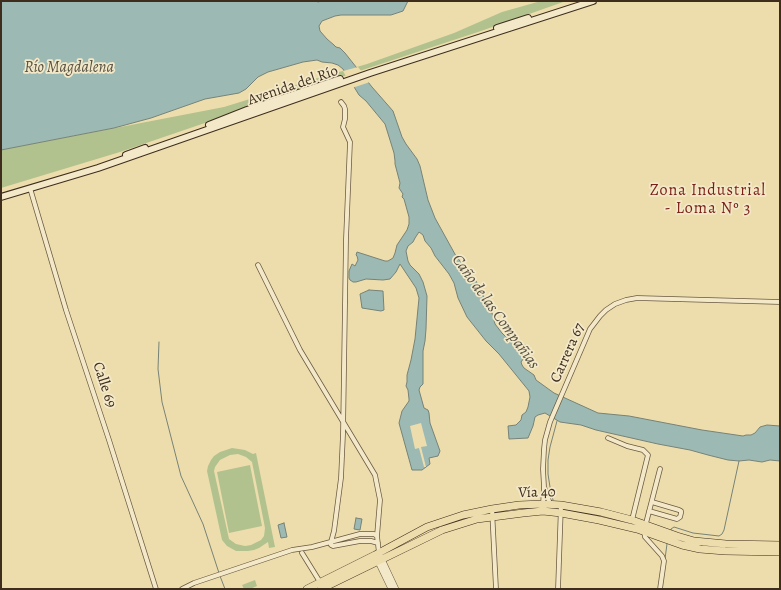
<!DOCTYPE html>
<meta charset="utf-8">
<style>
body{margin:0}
#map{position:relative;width:781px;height:590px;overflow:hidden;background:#edddac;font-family:Alegreya,serif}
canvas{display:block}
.frame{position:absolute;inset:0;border:2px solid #3e2d1d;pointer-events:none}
</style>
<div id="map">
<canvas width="781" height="590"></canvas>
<div class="frame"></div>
</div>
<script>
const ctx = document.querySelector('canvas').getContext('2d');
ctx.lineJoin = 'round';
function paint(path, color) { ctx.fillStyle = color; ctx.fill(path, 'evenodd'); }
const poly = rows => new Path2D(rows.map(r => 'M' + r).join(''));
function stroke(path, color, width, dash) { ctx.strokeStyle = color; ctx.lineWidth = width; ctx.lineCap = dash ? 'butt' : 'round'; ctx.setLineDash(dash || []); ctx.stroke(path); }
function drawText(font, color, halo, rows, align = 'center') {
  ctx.font = font + ' Alegreya,serif'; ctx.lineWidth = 3.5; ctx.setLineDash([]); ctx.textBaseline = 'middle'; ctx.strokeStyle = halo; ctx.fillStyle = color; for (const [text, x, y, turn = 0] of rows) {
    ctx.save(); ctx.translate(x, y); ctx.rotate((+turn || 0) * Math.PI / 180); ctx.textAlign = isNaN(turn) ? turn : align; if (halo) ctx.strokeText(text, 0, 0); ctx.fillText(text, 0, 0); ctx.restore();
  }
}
paint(poly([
 [541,1,566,1,481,31,323,83,269,99,237,112,120,152,1,188,1,150,224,107,334,73,343,71,367,64,454,33,502,12],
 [232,448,245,450,253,454,256,453,275,547,269,548,268,542,259,548,254,550,248,551,236,551,227,546,222,540,207,471,208,466,211,460,214,456,220,452],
 [238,454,246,457,252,462,265,528,264,536,261,540,251,545,245,546,236,544,229,539,214,471,215,467,220,460,230,455],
 [250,465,262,526,229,533,217,472],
 [255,580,257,586,250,589,244,589,242,585]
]), '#b2c28e');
const water = poly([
 [1,1,316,1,318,2,322,1,408,1,403,11,391,15,341,15,335,16,322,21,319,26,320,31,327,39,334,45,336,47,340,48,345,53,372,87,393,111,402,137,406,144,417,159,420,166,428,200,435,218,456,256,476,281,492,313,495,324,502,333,506,337,522,343,527,346,528,350,527,354,521,362,522,365,524,368,534,375,536,380,554,393,598,413,629,416,702,430,743,436,746,435,751,435,755,433,760,427,767,425,780,426,780,461,770,460,762,462,749,460,739,461,728,460,708,455,690,450,658,444,596,430,581,425,560,422,545,413,538,415,535,417,533,426,528,438,509,439,508,426,516,425,521,420,522,415,526,412,528,407,530,397,529,391,499,354,486,341,467,317,458,298,454,283,449,274,435,256,431,248,425,241,423,235,419,232,415,238,413,242,408,246,406,251,408,261,410,265,419,274,423,282,427,296,426,329,425,341,423,351,423,384,420,387,419,390,424,408,428,410,429,413,430,423,440,451,438,456,429,458,430,464,422,470,412,470,399,423,402,411,409,401,409,399,408,390,406,386,407,382,407,375,411,360,415,339,419,298,416,288,400,264,396,272,390,279,383,280,366,279,356,282,353,282,350,280,349,278,349,271,352,264,355,266,358,260,357,256,356,255,357,252,385,261,388,261,393,258,395,253,397,245,407,230,409,224,409,217,404,199,402,197,403,194,399,188,400,183,395,164,395,161,394,153,385,124,366,101,359,95,343,69,338,65,332,63,322,62,317,60,303,62,268,72,258,77,246,89,239,93,205,99,151,118,114,128,1,150,1,1],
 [369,290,383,291,384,310,381,311,362,308,360,294,369,290],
 [356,518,362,519,360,530,354,529,356,518],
 [284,523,287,537,281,538,278,525,284,523]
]);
paint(water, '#9cbab3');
stroke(water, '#768277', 1);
paint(poly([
 [358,67,370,82,352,88,350,84,343,71],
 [421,423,427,446,421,447,426,467,424,467,419,448,415,449,410,426]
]), '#edddac');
stroke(poly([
 [159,342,158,369,162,402,181,476,203,524,219,573],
 [553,500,550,487,548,474,548,460,550,447,557,421],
 [671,531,671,529,674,527,693,533,719,536,722,534,724,530,739,461],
 [665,559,667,544],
 [220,576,225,589]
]), '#768277', 1);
const minor = poly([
 [30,188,66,310,109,440,156,589],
 [258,265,300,350,375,475,380,500,377,536],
 [608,438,627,446,643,450,648,455,632,520],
 [660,469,644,531,645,537,662,556,664,561,660,589],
 [545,489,550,504],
 [543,505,544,487,543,469,544,449,545,440,550,422,590,329,600,316,606,310,615,304,626,300,637,298,780,302],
 [492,509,496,589],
 [649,511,677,519,680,517,681,513,681,511,679,510,652,502],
 [331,542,334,531,341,478,343,434,346,239,350,142,343,127,345,119,345,109,344,106,341,102],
 [331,542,331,545,333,546,360,541,371,541,378,543],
 [302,553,320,582],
 [182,589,194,583,292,550,312,547,360,534,374,534,377,536,379,553],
 [558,589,561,505]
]);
const tertiary = poly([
 [381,557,396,589],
 [377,560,391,589]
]);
const secondary = poly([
 [497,28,528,18],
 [209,125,247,110,340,79],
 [126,155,145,148],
 [1,197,98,168,370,73,593,1]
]);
const trunk = poly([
 [307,589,375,555,427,527,463,515,492,509,519,505,543,504,561,505,601,512,632,520,677,536,694,541,726,544,780,545],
 [321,589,442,530,477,519,523,513,543,511,561,513,599,520,637,529,682,545,700,549,725,551,780,552]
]);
stroke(minor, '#6a5941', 5.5);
stroke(tertiary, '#6a5941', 6);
stroke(secondary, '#3e2d1d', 8);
stroke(trunk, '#3e2d1d', 8);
stroke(minor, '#f3e9c9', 4);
stroke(tertiary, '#f3e9c9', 5);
stroke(secondary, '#f3e9c9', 6);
stroke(trunk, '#edddac', 7);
drawText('15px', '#3e2d1d', '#f3e9c9', [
 ["Avenida del Río",293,86,-19],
 ["Carrera 67",568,353,-66],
 ["Calle 69",104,385,72],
 ["Vía 40",537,493,-1]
]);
drawText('italic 16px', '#565042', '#f3e9c9', [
 ["Río Magdalena",69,68],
 ["Caño de las Compañias",495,312,54]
]);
ctx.letterSpacing = '1px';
drawText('16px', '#7a1f14', '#f3e9c9', [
 ["Zona Industrial",708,191],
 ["- Loma Nº 3",708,209]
]);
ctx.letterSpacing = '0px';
</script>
